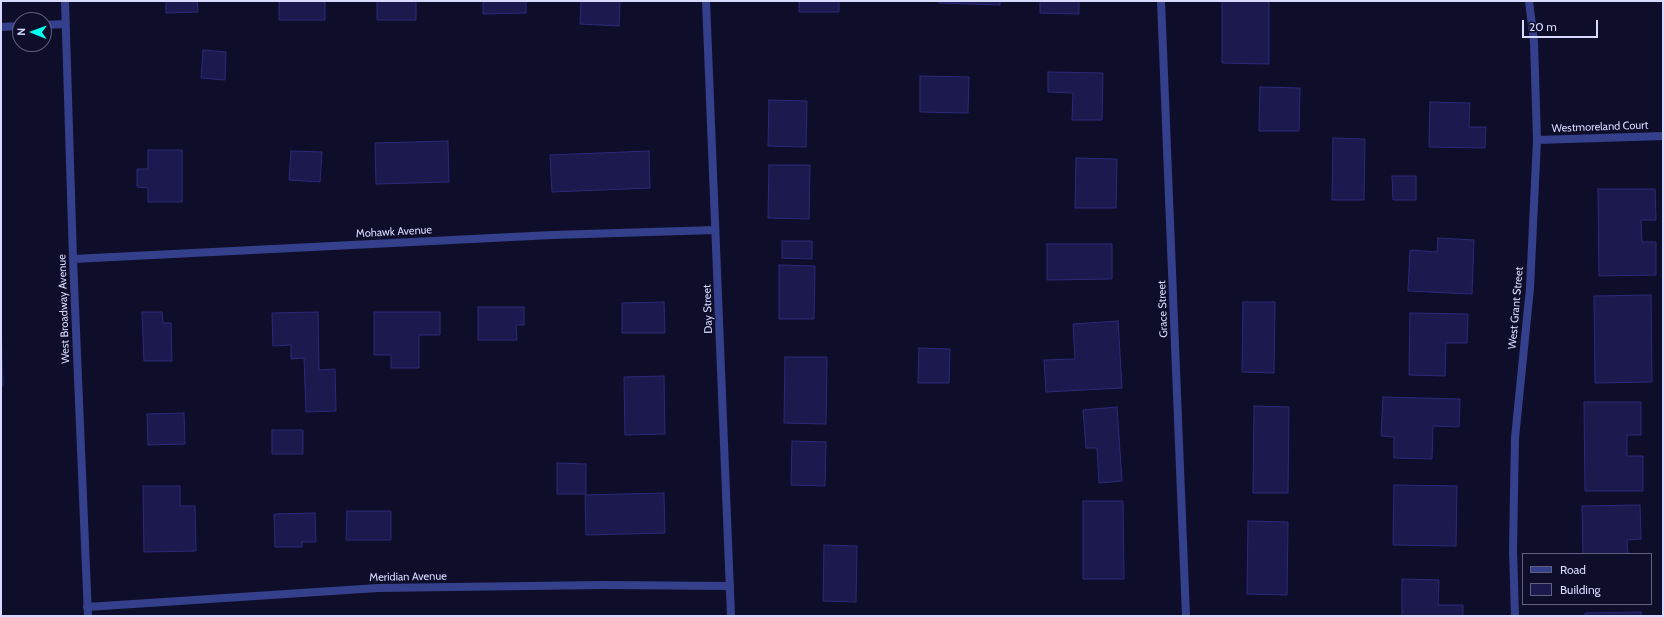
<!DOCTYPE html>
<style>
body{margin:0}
#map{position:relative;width:1664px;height:617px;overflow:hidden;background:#0f0e2a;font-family:Cabin,sans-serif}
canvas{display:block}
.frame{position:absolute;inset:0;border:2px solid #d7d9ff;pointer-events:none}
.legend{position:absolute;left:1522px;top:553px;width:130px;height:52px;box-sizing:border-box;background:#0f0e2a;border:1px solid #5f5f7f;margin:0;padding:5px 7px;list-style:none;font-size:12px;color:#d7d9ff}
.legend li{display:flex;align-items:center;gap:8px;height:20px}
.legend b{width:20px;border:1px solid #5f5f7f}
.north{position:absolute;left:12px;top:12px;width:40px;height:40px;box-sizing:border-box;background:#0f0e2a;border:1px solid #5f5f7f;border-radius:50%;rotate:271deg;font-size:11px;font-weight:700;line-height:16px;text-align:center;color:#d7d9ff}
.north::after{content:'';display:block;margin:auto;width:14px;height:18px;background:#03fff1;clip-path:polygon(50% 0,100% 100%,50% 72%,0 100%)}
.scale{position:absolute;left:1522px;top:20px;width:76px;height:18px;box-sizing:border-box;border:2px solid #d7d9ff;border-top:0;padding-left:5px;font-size:12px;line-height:14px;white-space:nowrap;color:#d7d9ff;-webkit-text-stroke:3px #0f0e2a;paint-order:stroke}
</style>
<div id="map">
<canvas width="1664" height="617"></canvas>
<div class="frame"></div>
<ul class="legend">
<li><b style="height:5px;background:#35408d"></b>Road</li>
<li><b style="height:11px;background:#1b194d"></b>Building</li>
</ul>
<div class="north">N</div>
<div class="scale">20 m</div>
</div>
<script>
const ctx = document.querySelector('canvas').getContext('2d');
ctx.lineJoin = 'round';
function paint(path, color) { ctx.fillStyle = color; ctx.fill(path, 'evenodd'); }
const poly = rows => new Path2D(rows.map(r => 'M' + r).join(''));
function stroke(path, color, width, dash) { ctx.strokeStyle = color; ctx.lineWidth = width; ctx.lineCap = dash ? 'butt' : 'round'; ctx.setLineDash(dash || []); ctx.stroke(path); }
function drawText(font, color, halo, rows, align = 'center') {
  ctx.font = font + ' Cabin,sans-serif'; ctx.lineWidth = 3; ctx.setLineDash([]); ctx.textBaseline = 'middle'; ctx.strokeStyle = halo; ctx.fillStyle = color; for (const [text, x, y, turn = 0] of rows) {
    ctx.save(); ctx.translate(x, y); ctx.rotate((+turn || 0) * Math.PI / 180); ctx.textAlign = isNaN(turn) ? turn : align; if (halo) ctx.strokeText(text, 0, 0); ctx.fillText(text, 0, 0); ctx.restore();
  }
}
const building = poly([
 [166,1,197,1,198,12,166,13,166,1],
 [279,1,325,1,325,20,279,20,279,1],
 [377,1,416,1,416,20,377,20,377,1],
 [483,1,526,1,526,13,483,14,483,1],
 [581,1,620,1,619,26,580,24,581,1],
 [799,1,839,1,839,12,799,12,799,1],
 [939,1,1000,1,1000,5,939,3,939,1],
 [1040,1,1079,1,1079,14,1040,13,1040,1],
 [1222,1,1269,1,1269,64,1222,63,1222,1],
 [203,50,226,52,225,80,201,78,203,50],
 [1048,72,1103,73,1102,120,1072,120,1073,93,1048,92,1048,72],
 [920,76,969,77,968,113,920,112,920,76],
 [1260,87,1300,88,1299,131,1259,131,1260,87],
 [769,100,807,101,806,147,768,146,769,100],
 [1430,102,1470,103,1469,127,1486,127,1485,148,1429,147,1430,102],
 [1333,138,1365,139,1364,200,1332,200,1333,138],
 [448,141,449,182,376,184,375,143,448,141],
 [148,150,182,150,182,202,148,202,148,188,137,187,137,169,148,169,148,150],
 [291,151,322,152,320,182,289,180,291,151],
 [649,151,650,188,552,192,550,155,649,151],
 [1076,158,1117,159,1116,208,1075,208,1076,158],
 [769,165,810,165,809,219,768,218,769,165],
 [1392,176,1416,176,1416,200,1393,200,1392,176],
 [1598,189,1655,189,1656,220,1641,220,1642,242,1656,242,1656,275,1599,276,1598,189],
 [1438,238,1474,240,1472,294,1408,291,1410,250,1437,252,1438,238],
 [782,241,812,241,812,259,782,258,782,241],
 [1047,244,1112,244,1112,279,1047,280,1047,244],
 [779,265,815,266,814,319,779,319,779,265],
 [1651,295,1652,382,1595,383,1594,296,1651,295],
 [664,302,665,333,622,333,622,303,664,302],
 [1243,302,1275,302,1274,373,1242,372,1243,302],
 [478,307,524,307,524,325,516,325,517,340,478,340,478,307],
 [142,312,162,312,163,323,171,323,172,361,144,361,142,312],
 [318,312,319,370,335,369,336,411,306,412,304,358,291,359,291,345,273,346,272,313,318,312],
 [374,312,440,312,440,335,419,335,419,368,391,368,391,355,374,355,374,312],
 [1410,313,1468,314,1467,343,1446,343,1445,376,1409,375,1410,313],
 [1118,321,1122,388,1046,392,1044,360,1075,359,1073,324,1118,321],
 [1,322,3,386,1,386,1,322],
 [919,348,950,349,949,383,918,383,919,348],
 [785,357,827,357,826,424,784,423,785,357],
 [664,376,665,434,625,435,624,377,664,376],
 [1383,397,1460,399,1459,427,1433,426,1432,459,1394,458,1394,437,1381,436,1383,397],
 [1584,402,1641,402,1641,435,1627,435,1627,456,1643,456,1643,491,1585,491,1584,402],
 [1254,406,1289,407,1288,493,1253,493,1254,406],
 [1117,407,1122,481,1099,483,1097,448,1086,448,1083,410,1117,407],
 [184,413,185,444,148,445,147,414,184,413],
 [272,430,303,430,303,454,272,454,272,430],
 [792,441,826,442,825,486,791,485,792,441],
 [557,463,586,464,586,494,557,494,557,463],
 [1394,485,1457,486,1456,546,1393,545,1394,485],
 [143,486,180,486,180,506,195,506,196,551,144,552,143,486],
 [664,493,665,533,586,535,585,495,664,493],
 [1083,501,1123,501,1124,579,1083,579,1083,501],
 [1640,505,1641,539,1627,540,1628,554,1583,554,1582,506,1640,505],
 [347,511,391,511,391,540,346,540,347,511],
 [315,513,316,542,302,542,302,547,275,547,274,514,315,513],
 [1248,521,1288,522,1287,595,1247,594,1248,521],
 [824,545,857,546,856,602,823,601,824,545],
 [1402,579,1439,580,1438,605,1463,605,1463,616,1402,616,1402,579],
 [1641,612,1641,616,1585,616,1585,613,1641,612]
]);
paint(building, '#1b194d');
stroke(building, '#2c297b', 1);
stroke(poly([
 [65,1,73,259,88,616],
 [706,1,731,616],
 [1161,1,1186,616],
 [44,25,65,24],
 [1,27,20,26],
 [1537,140,1663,136],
 [73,259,552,235,715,230],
 [87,607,378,588,603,585,730,586],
 [1515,616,1513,550,1515,438,1530,288,1537,140,1534,42,1529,1]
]), '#35408d', 8);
drawText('11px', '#d7d9ff', '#0f0e2a', [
 ["Westmoreland Court",1600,127,-2],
 ["Mohawk Avenue",394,232,-3],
 ["West Grant Street",1516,308,-85],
 ["West Broadway Avenue",64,309,-92],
 ["Day Street",708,309,-92],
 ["Grace Street",1163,309,-92],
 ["Meridian Avenue",408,577,-1]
]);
</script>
